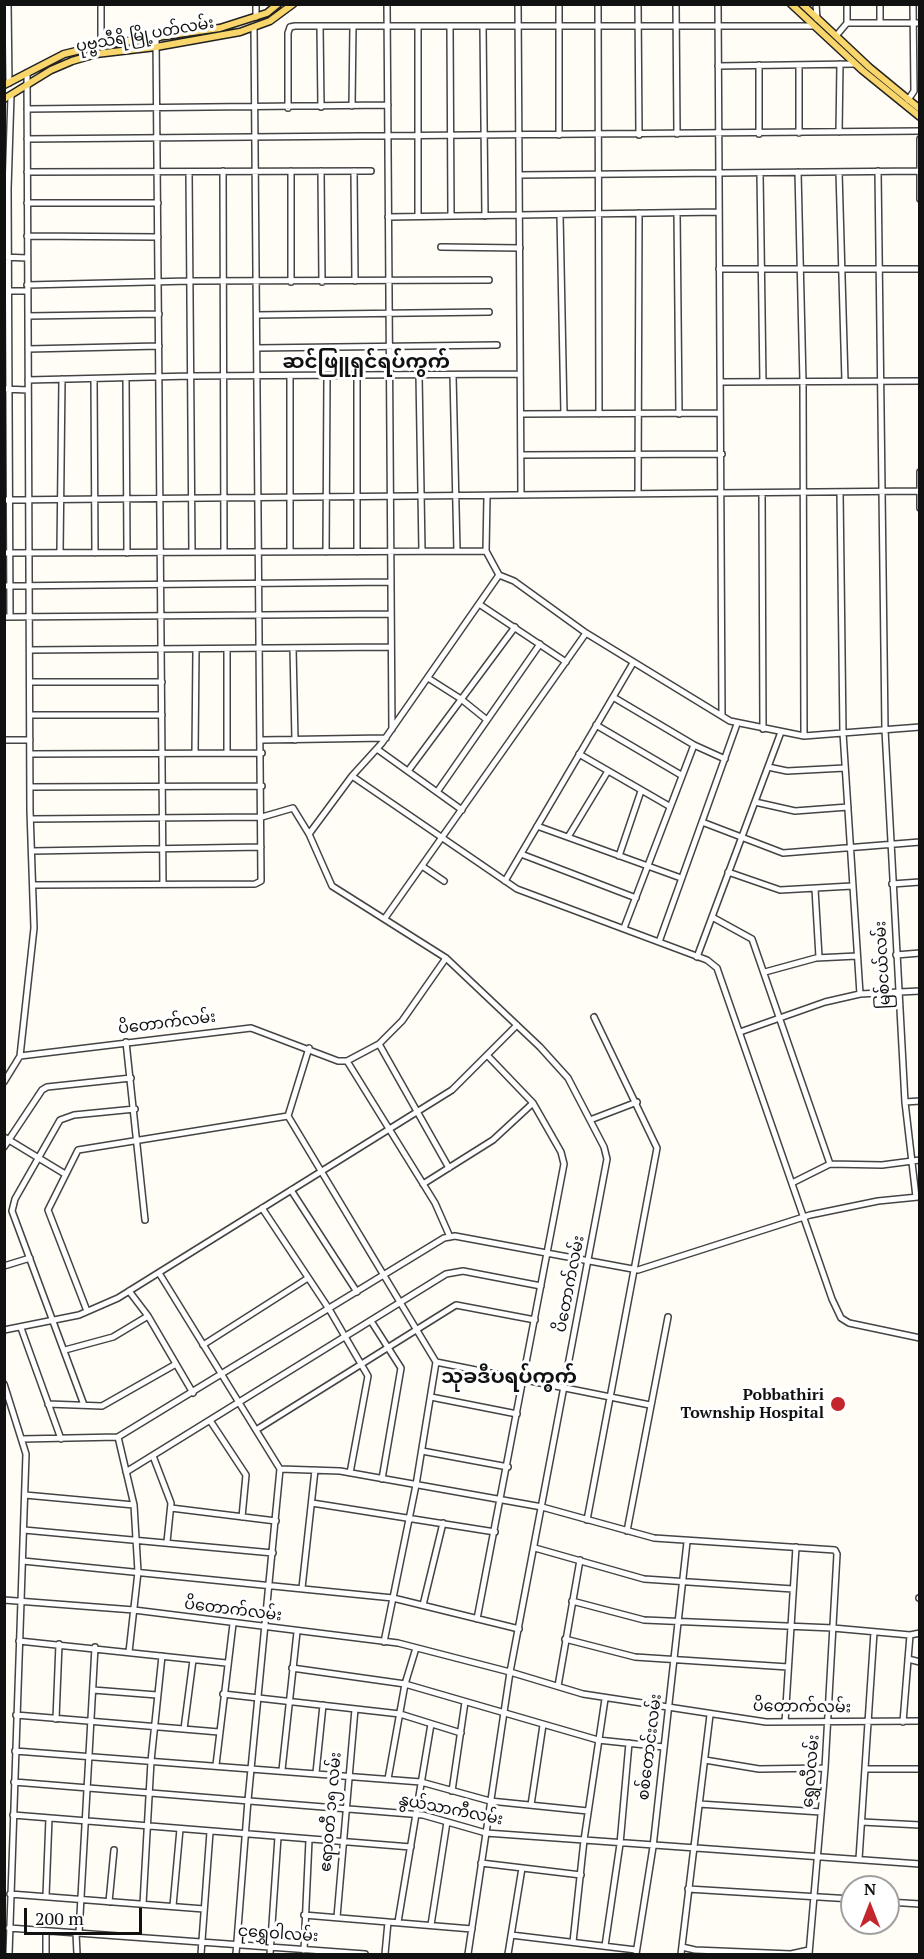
<!DOCTYPE html>
<meta charset="utf-8">
<style>
body{margin:0}
#map{position:relative;width:924px;height:1959px;overflow:hidden;background:#fffdf5;font-family:"PT Serif",serif}
canvas{display:block}
.frame{position:absolute;inset:0;border:6px solid #111;pointer-events:none}
.north{position:absolute;left:840px;top:1875px;width:60px;height:60px;box-sizing:border-box;background:#fff;border:2px solid #a0a0a0;border-radius:50%;rotate:0deg;font-size:16px;font-weight:700;line-height:24px;text-align:center;color:#111}
.north::after{content:'';display:block;margin:auto;width:21px;height:27px;background:#c4262e;clip-path:polygon(50% 0,100% 100%,50% 72%,0 100%)}
.scale{position:absolute;left:24px;top:1908px;width:118px;height:27px;box-sizing:border-box;border:3px solid #111;border-top:0;padding-left:8px;font-size:18px;line-height:21px;white-space:nowrap;color:#111;-webkit-text-stroke:4px #fff;paint-order:stroke}
</style>
<div id="map">
<canvas width="924" height="1959"></canvas>
<div class="frame"></div>
<div class="north">N</div>
<div class="scale">200 m</div>
</div>
<script>
const ctx = document.querySelector('canvas').getContext('2d');
ctx.lineJoin = 'round';
const poly = rows => new Path2D(rows.map(r => 'M' + r).join(''));
function stroke(path, color, width, dash) { ctx.strokeStyle = color; ctx.lineWidth = width; ctx.lineCap = dash ? 'butt' : 'round'; ctx.setLineDash(dash || []); ctx.stroke(path); }
function drawText(font, color, halo, rows, align = 'center') {
  ctx.font = font + ' "PT Serif","Noto Sans Myanmar",serif'; ctx.lineWidth = 6; ctx.setLineDash([]); ctx.textBaseline = 'middle'; ctx.strokeStyle = halo; ctx.fillStyle = color; for (const [text, x, y, turn = 0] of rows) {
    ctx.save(); ctx.translate(x, y); ctx.rotate((+turn || 0) * Math.PI / 180); ctx.textAlign = isNaN(turn) ? turn : align; if (halo) ctx.strokeText(text, 0, 0); ctx.fillText(text, 0, 0); ctx.restore();
  }
}
const minor = poly([
 [8,4,9,83],
 [101,4,101,45],
 [387,4,392,729],
 [518,4,521,495],
 [559,4,559,135],
 [598,4,599,414],
 [638,4,639,135],
 [676,4,677,134],
 [718,4,722,716],
 [816,4,817,19],
 [880,4,880,23],
 [256,17,256,4],
 [847,23,920,23],
 [320,26,321,107],
 [483,26,485,216],
 [450,27,451,215],
 [836,36,847,23,847,4],
 [156,38,163,883],
 [759,65,759,134],
 [799,65,799,133],
 [718,66,854,64],
 [908,100,914,91,913,4],
 [352,106,353,26],
 [288,108,288,33,290,27,295,26,814,26],
 [27,109,388,105],
 [839,132,840,64],
 [27,139,920,131],
 [920,139,920,199],
 [223,171,224,552],
 [321,171,322,282],
 [354,171,355,281],
 [878,171,885,730,905,1102,916,1197],
 [27,172,371,171],
 [189,172,192,551],
 [798,172,803,382,804,736],
 [839,172,845,381],
 [760,173,763,382],
 [519,175,920,171],
 [27,203,158,203],
 [677,213,679,414],
 [560,215,564,414],
 [418,216,418,27],
 [388,217,718,212],
 [27,236,158,237],
 [441,247,520,248],
 [4,257,27,258],
 [719,269,920,269],
 [291,282,291,171],
 [27,285,190,281,489,280],
 [4,291,27,291],
 [257,315,489,312],
 [28,316,159,314],
 [257,348,497,345],
 [28,349,159,346],
 [419,375,422,551],
 [453,375,457,551],
 [357,376,357,552],
 [126,378,127,553],
 [94,379,95,553],
 [28,380,191,376,520,374],
 [721,382,920,381],
 [4,389,28,390],
 [521,414,720,413],
 [521,455,722,454],
 [920,472,920,508],
 [840,492,843,733,860,994],
 [762,493,763,729],
 [638,494,639,213],
 [487,496,486,551,499,575,514,581,586,633,730,721,804,736,920,727],
 [4,500,920,491],
 [60,552,62,379],
 [290,552,290,376],
 [326,552,327,376],
 [4,553,486,551],
 [4,586,391,582],
 [479,604,566,662],
 [4,617,391,614],
 [10,617,8,189,11,95],
 [293,648,295,740],
 [227,649,227,753],
 [30,650,391,647],
 [428,678,461,699,487,720],
 [30,682,162,682],
 [613,697,694,745,725,759],
 [30,715,162,715],
 [596,725,681,775],
 [4,740,30,740],
 [262,740,386,738],
 [377,749,462,810],
 [195,753,196,650],
 [30,754,262,753],
 [579,754,669,806],
 [768,767,787,771,845,768],
 [408,771,515,627],
 [352,776,517,889,707,960,717,968,832,1299,841,1318,849,1323,920,1338],
 [30,787,262,786],
 [437,792,540,644],
 [755,802,795,811,848,807],
 [31,819,262,817,293,808,309,834,332,886,446,958,540,1047,568,1078,604,1147,607,1159,510,1672,468,1954],
 [702,822,783,853,920,842],
 [537,826,681,878],
 [309,834,352,776,382,743,499,575],
 [568,837,608,771],
 [32,851,261,847],
 [521,854,636,898],
 [619,856,641,791],
 [422,866,444,881],
 [728,872,780,890,852,886],
 [505,881,633,663],
 [892,884,920,882],
 [33,885,255,884,261,881,254,27],
 [815,889,819,957],
 [712,917,752,939,830,1164],
 [385,918,586,633],
 [624,928,694,745],
 [659,942,737,724],
 [896,955,920,953],
 [697,957,781,732],
 [765,972,816,958,857,956],
 [740,1032,825,1002,860,994,920,991],
 [126,1042,145,1220],
 [379,1044,449,1168],
 [309,1048,288,1116,436,1362,416,1485,384,1642],
 [20,1056,251,1028,338,1061,347,1061,379,1044,402,1021,446,958],
 [347,1061,435,1203,450,1237],
 [4,1082,20,1056,34,928,30,811,27,73],
 [905,1102,920,1101],
 [590,1120,637,1102],
 [4,1137,65,1174],
 [4,1147,42,1090,47,1087,131,1078],
 [792,1183,830,1164,882,1165,920,1160],
 [423,1184,493,1140,533,1103],
 [291,1190,357,1292],
 [262,1208,329,1309,368,1376,350,1473],
 [4,1266,30,1258],
 [159,1273,280,1469,248,1800,236,1954],
 [129,1291,148,1316,193,1393],
 [87,1311,48,1210,78,1150,288,1116],
 [371,1321,401,1368,382,1479],
 [21,1328,61,1439],
 [4,1330,79,1315,118,1298,452,1090,517,1025],
 [203,1345,308,1278],
 [65,1350,113,1337,148,1316],
 [436,1362,650,1405],
 [4,1384,26,1454,9,1954],
 [431,1397,517,1414],
 [48,1404,102,1406,176,1364],
 [84,1405,12,1211,15,1199,60,1120,74,1115,135,1109],
 [211,1422,246,1475,242,1517],
 [256,1430,456,1305,535,1320],
 [118,1437,134,1505,138,1572,129,1652],
 [22,1439,118,1437,444,1238,455,1236,638,1270,810,1215,878,1201,918,1197],
 [422,1451,508,1467],
 [153,1456,171,1503,167,1542],
 [280,1469,340,1471,542,1507,654,1538,835,1550,837,1554,825,1768,809,1954],
 [126,1472,446,1274,463,1271,541,1286],
 [25,1495,134,1505],
 [312,1503,495,1532],
 [171,1508,276,1521],
 [587,1520,657,1148,594,1017],
 [24,1530,273,1553],
 [627,1531,668,1317],
 [535,1548,644,1579,793,1589],
 [23,1561,393,1598,519,1629],
 [302,1588,315,1470],
 [919,1598,920,1598],
 [4,1600,134,1610,398,1643,510,1672,583,1694,766,1722,920,1721],
 [572,1601,644,1620,833,1628,910,1635,903,1722],
 [423,1605,443,1523],
 [477,1619,564,1164,561,1152,533,1103,487,1055],
 [910,1635,920,1633],
 [565,1639,635,1657,788,1667],
 [19,1641,226,1663],
 [908,1659,920,1662],
 [292,1668,405,1684,598,1740,664,1747],
 [558,1686,580,1560],
 [93,1690,157,1695],
 [223,1694,400,1714,461,1733],
 [16,1715,219,1732],
 [56,1719,59,1644],
 [785,1722,796,1547],
 [184,1729,193,1660],
 [15,1751,421,1782,490,1801,588,1811],
 [705,1760,759,1769,825,1768],
 [216,1765,233,1624],
 [866,1769,920,1769],
 [282,1770,297,1632],
 [316,1773,323,1705],
 [388,1779,405,1684,416,1648],
 [14,1782,423,1815,486,1833,920,1864],
 [452,1791,465,1702],
 [699,1804,821,1812],
 [531,1805,543,1725],
 [13,1815,411,1847],
 [862,1822,920,1825],
 [859,1859,874,1632],
 [481,1863,581,1875],
 [688,1889,852,1899],
 [10,1894,204,1909],
 [46,1896,49,1818],
 [109,1902,114,1850],
 [888,1902,920,1904],
 [143,1904,151,1761,162,1656],
 [173,1906,180,1829],
 [304,1915,472,1929],
 [337,1917,355,1709],
 [398,1922,431,1724],
 [431,1925,447,1822],
 [9,1928,365,1954],
 [46,1931,46,1954],
 [76,1933,77,1954],
 [79,1933,95,1647],
 [511,1935,636,1950],
 [573,1942,584,1840,605,1699],
 [605,1946,620,1844,629,1743],
 [682,1947,695,1950,791,1954,809,1950],
 [304,1950,309,1840],
 [201,1954,210,1832],
 [270,1954,278,1837],
 [385,1954,388,1922],
 [508,1954,522,1868],
 [636,1954,653,1847,687,1542],
 [681,1954,710,1715]
]);
const major = poly([
 [791,4,862,70,920,117],
 [802,4,869,67,920,109],
 [4,85,64,54,101,45,220,28,267,13,278,4],
 [4,99,51,70,72,61,96,54,156,47,240,32,270,21,293,4]
]);
stroke(minor, '#444', 8);
stroke(major, '#222', 9);
stroke(minor, '#fff', 5);
stroke(major, '#f9d66b', 6);
for (const [x, y, r, color] of [
 [838,1404,8,"#c4262e"]
]) { const dot = new Path2D(); dot.arc(x, y, r, 0, 2 * Math.PI); ctx.fillStyle = color; ctx.fill(dot); stroke(dot, '#fff', 2); }
drawText('16px', '#111', '#fff', [
 ["ပုဗ္ဗသီရိ မြို့ပတ်လမ်း",145,35,-10],
 ["မြစ်ငယ်လမ်း",883,965,-93],
 ["ပိတောက်လမ်း",167,1023,-7],
 ["ပိတောက်လမ်း",570,1284,-79],
 ["ပိတောက်လမ်း",233,1610,7],
 ["ပိတောက်လမ်း",802,1707,1],
 ["စစ်တောင်းလမ်း",650,1747,-83],
 ["ရွှေလီလမ်း",811,1771,-85],
 ["နွယ်သာကီလမ်း",451,1810,11],
 ["ဧရာဝတီ ၁၅ လမ်း",331,1812,-85],
 ["ငုရွှေဝါလမ်း",278,1934,4]
]);
drawText('bold 16px', '#111', '#fff', [
 ["Pobbathiri",824,1395],
 ["Township Hospital",824,1413]
], 'right');
drawText('bold 20px', '#111', '#fff', [
 ["ဆင်ဖြူရှင်ရပ်ကွက်",366,362],
 ["သုခဒီပရပ်ကွက်",509,1377]
]);
</script>
